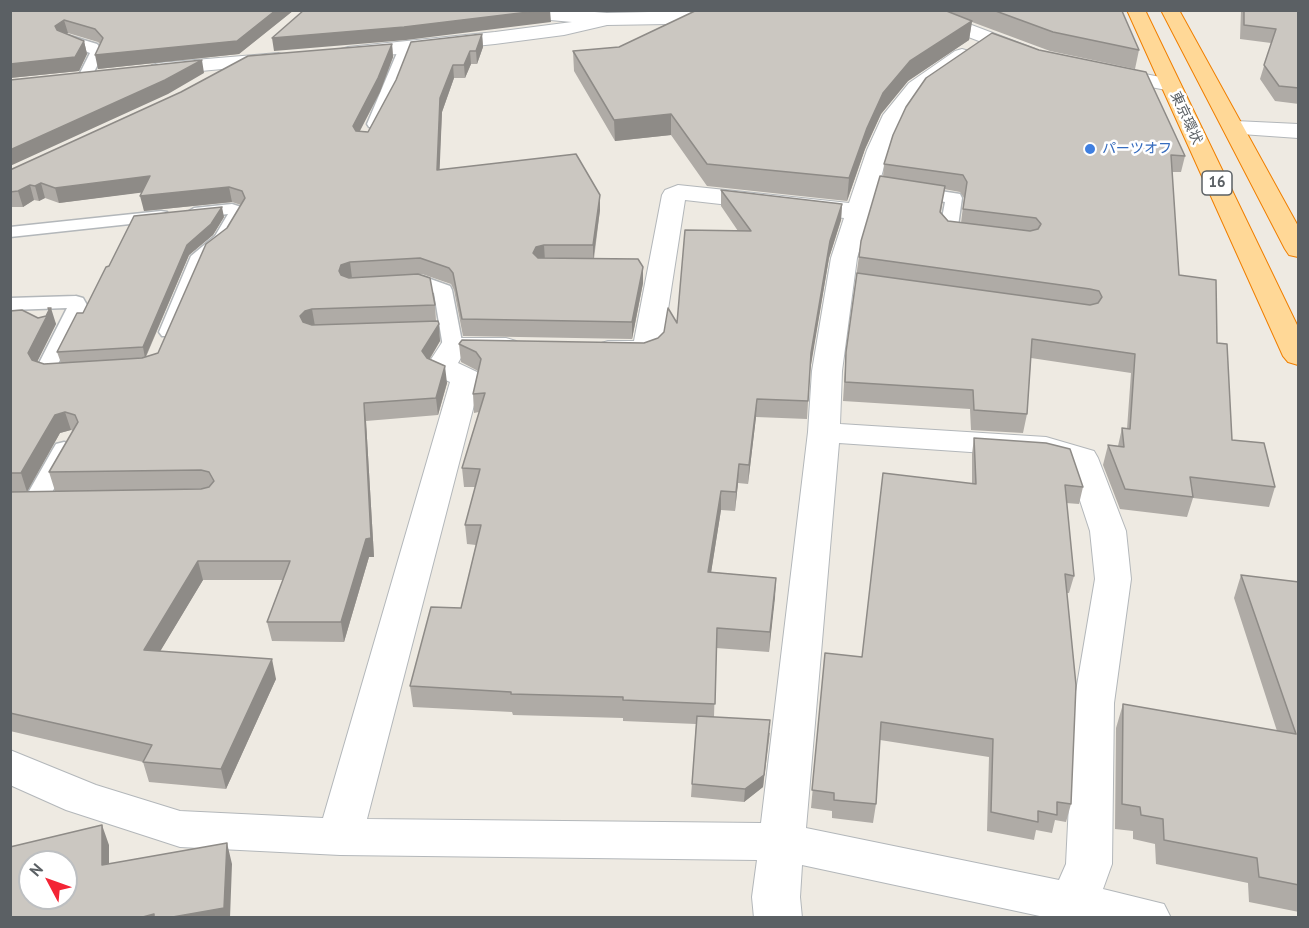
<!DOCTYPE html>
<meta charset="utf-8">
<style>
body{margin:0}
#map{position:relative;width:1309px;height:928px;overflow:hidden;background:#eeeae2;font-family:"PT Sans",sans-serif}
canvas{display:block}
.frame{position:absolute;inset:0;border:12px solid #5b6064;pointer-events:none}
.north{position:absolute;left:18px;top:850px;width:60px;height:60px;box-sizing:border-box;background:#fff;border:2px solid #bdbfc1;border-radius:50%;rotate:311deg;font-size:16px;font-weight:700;line-height:24px;text-align:center;color:#5b6064}
.north::after{content:'';display:block;margin:auto;width:21px;height:27px;background:#f32435;clip-path:polygon(50% 0,100% 100%,50% 72%,0 100%)}
</style>
<div id="map">
<canvas width="1309" height="928"></canvas>
<div class="frame"></div>
<div class="north">N</div>
</div>
<script>
const ctx = document.querySelector('canvas').getContext('2d');
ctx.lineJoin = 'round';
const poly = rows => new Path2D(rows.map(r => 'M' + r).join(''));
function stroke(path, color, width, dash) { ctx.strokeStyle = color; ctx.lineWidth = width; ctx.lineCap = dash ? 'butt' : 'round'; ctx.setLineDash(dash || []); ctx.stroke(path); }
function paint(path, color) { ctx.fillStyle = color; ctx.fill(path, 'evenodd'); }
function drawText(font, color, halo, rows, align = 'center') {
  ctx.font = font + ' "PT Sans","Noto Sans JP",sans-serif'; ctx.lineWidth = 5; ctx.setLineDash([]); ctx.textBaseline = 'middle'; ctx.strokeStyle = halo; ctx.fillStyle = color; for (const [text, x, y, turn = 0] of rows) {
    ctx.save(); ctx.translate(x, y); ctx.rotate((+turn || 0) * Math.PI / 180); ctx.textAlign = isNaN(turn) ? turn : align; if (halo) ctx.strokeText(text, 0, 0); ctx.fillText(text, 0, 0); ctx.restore();
  }
}
const service = poly([
 [67,35,97,44,104,52,90,80,85,81,78,77,90,53,62,42,60,39,67,35],
 [406,44,413,48,381,124,379,127,369,127,367,124,399,48,406,44],
 [914,187,960,194,962,198,958,226,975,230,978,234,975,238,969,239,943,233,940,229,945,202,908,195,906,192,908,189,914,187],
 [232,204,244,208,246,212,228,243,208,259,179,332,176,336,162,336,159,332,191,256,215,236,228,214,194,218,186,213,194,208,232,204],
 [161,211,167,212,169,216,167,220,10,237,10,227,161,211],
 [422,276,450,286,452,290,463,347,460,351,446,351,443,347,434,293,420,288,402,289,395,287,393,283,395,279,402,277,422,276],
 [76,296,83,298,87,305,57,366,75,368,78,372,75,376,68,378,50,379,38,375,35,371,67,308,10,310,10,298,76,296],
 [64,442,72,444,75,449,48,500,44,505,36,507,28,505,24,500,53,449,56,444,64,442]
]);
const minor = poly([
 [487,10,570,10,607,13,733,10,724,15,668,24,607,25,564,35,495,44,348,59,341,57,338,53,341,49,348,47,495,32,572,22,496,15,487,10],
 [905,10,932,10,1035,49,1038,53,1035,57,1028,59,1021,57,908,14,905,10],
 [962,49,969,51,972,55,969,59,923,91,902,121,889,150,857,258,842,371,840,424,1046,437,1094,451,1098,458,1126,531,1131,579,1114,703,1112,864,1103,889,1164,904,1171,918,1049,918,802,865,800,897,802,918,754,918,752,897,757,860,340,855,180,847,66,810,10,785,10,750,96,785,180,811,323,818,450,382,430,373,426,367,443,341,453,338,506,338,516,341,521,347,516,353,506,356,462,356,458,363,477,372,481,378,367,819,761,823,808,432,812,371,831,258,844,218,685,200,662,348,654,356,644,359,608,359,598,356,593,350,598,344,608,341,634,341,662,195,665,190,678,185,849,203,867,150,883,115,909,83,955,51,962,49],
 [839,443,1043,457,1068,464,1090,531,1095,579,1074,703,1066,864,1059,880,806,828,839,443],
 [278,53,285,55,288,59,285,63,159,75,152,73,149,69,152,65,159,63,278,53],
 [1108,67,1171,79,1178,81,1181,85,1178,89,1171,91,1101,77,1098,73,1101,69,1108,67]
]);
const tertiary = poly([
 [1235,121,1298,124,1298,138,1227,133,1224,128,1227,123,1235,121]
]);
const trunk = poly([
 [1127,10,1145,10,1298,327,1298,365,1288,362,1283,356,1127,10],
 [1161,10,1179,10,1298,226,1298,257,1289,255,1285,249,1161,10]
]);
stroke(service, '#b3b7ba', 3);
stroke(minor, '#b3b7ba', 2);
stroke(tertiary, '#b3b7ba', 2);
stroke(trunk, '#f07f00', 2);
paint(service, '#fff');
paint(minor, '#fff');
paint(tertiary, '#fff');
paint(trunk, '#ffd897');
paint(poly([
 [10,10,294,10,239,54,98,69,100,44,98,42,68,33,66,34,84,41,87,54,79,71,10,78],
 [697,10,1121,10,1139,50,1135,69,1050,51,972,22,969,40,908,81,881,114,865,149,847,201,707,186,671,135,615,141,574,71,573,51,619,47],
 [1241,10,1299,10,1299,104,1275,101,1260,79,1271,43,1240,39],
 [482,34,483,47,477,64,471,64,465,78,454,78,442,112,439,170,600,210,594,259,643,283,632,339,463,336,454,290,451,284,422,274,418,274,435,305,436,321,440,341,430,359,447,383,438,415,366,421,374,557,369,557,344,642,272,641,267,622,283,580,203,580,160,651,276,679,226,789,149,782,143,762,10,731,10,311,38,318,46,316,49,311,48,308,56,324,37,362,44,364,61,363,57,352,83,313,109,266,224,217,213,235,189,255,146,357,158,353,227,228,241,205,232,202,144,211,142,192,59,203,45,198,39,201,34,200,23,207,10,207,10,170,392,44,393,57,380,92,360,131,368,132],
 [71,430,73,431,49,472,55,491,27,491,60,433],
 [893,135,1185,156,1181,172,1172,172,1179,275,1217,343,1232,440,1275,487,1269,507,1193,498,1187,517,1120,509,1103,465,1108,445,1118,446,1122,428,1127,429,1131,373,1031,358,1027,414,1023,433,971,430,970,409,843,401,846,352,861,241,883,177,884,164],
 [944,189,960,192,964,198,961,223,948,221,941,212],
 [721,190,842,204,841,220,829,258,810,368,807,419,756,417,748,484,738,483,735,511,721,510,711,572,776,578,769,652,716,648,714,717,770,733,763,787,744,802,691,797,696,724,623,721,623,718,513,715,512,712,413,707,410,686,461,608,476,545,467,544,465,525,475,487,464,487,462,468,479,412,474,413,473,394,478,371,461,362,459,344,644,343,658,338,677,323,738,231,721,206],
 [974,438,1083,487,1079,504,1066,503,1074,576,1069,593,1067,593,1071,804,1066,822,1055,820,1052,833,1036,830,1034,840,987,831,989,757,880,740,876,804,873,823,832,818,832,811,811,808,825,653,862,657,972,483,972,454],
 [1241,575,1299,582,1299,912,1249,902,1248,883,1156,864,1155,844,1133,839,1133,831,1115,829,1116,728,1123,704,1277,731,1234,598]
]), '#afaba6');
paint(poly([
 [276,10,294,10,239,54,98,69,95,55],
 [545,10,550,10,551,22,406,40,274,51,272,38],
 [64,20,68,33,58,38,55,26],
 [972,21,969,40,908,81,881,114,865,149,847,201,849,178,867,128,883,93,910,61],
 [482,34,483,47,477,64,476,51],
 [84,41,87,54,79,71,10,78,10,64],
 [392,44,393,57,380,92,355,140,353,126],
 [470,51,471,64,465,78,464,65],
 [202,60,204,73,168,94,10,166,10,150],
 [453,65,454,78,442,112,439,185,437,170,440,98],
 [671,114,671,135,615,141,614,120],
 [150,176,154,191,59,203,55,188],
 [41,183,45,198,39,201,35,186],
 [30,185,34,200,23,207,18,191],
 [229,187,232,202,144,211,140,196],
 [600,195,600,210,593,261,593,245],
 [842,204,841,220,829,258,810,371,811,353,830,241],
 [222,207,224,217,213,235,189,255,145,358,143,347,187,245],
 [544,245,545,261,534,269,533,253,536,247],
 [350,262,352,278,343,281,339,271,341,265],
 [643,267,643,283,632,339,632,322],
 [51,308,56,324,33,370,28,353],
 [312,309,315,326,303,333,300,316,305,311],
 [439,324,440,341,424,368,422,351],
 [445,366,447,383,438,415,436,398],
 [757,399,756,417,748,484,749,465],
 [364,403,366,421,374,557,369,557,344,642,341,622],
 [65,412,71,430,60,433,27,492,21,473,55,415],
 [739,464,738,483,735,511,736,492],
 [721,491,721,510,708,592,708,572],
 [198,561,203,580,149,670,144,650],
 [776,578,775,598,769,652,770,632],
 [272,659,276,679,226,789,221,769],
 [770,720,763,787,744,802,745,789],
 [102,825,109,845,109,886,102,865],
 [227,843,232,864,230,918,167,918],
 [154,914,156,918,139,918]
]), '#8e8b87');
const building = poly([
 [10,10,276,10,237,41,95,55,103,38,95,29,64,20,55,26,57,30,84,41,75,57,10,64,10,10],
 [304,10,545,10,404,27,272,38,304,10],
 [697,10,944,10,972,21,910,61,883,93,867,128,849,178,707,164,671,114,614,120,573,51,619,47,697,10],
 [993,10,1121,10,1122,11,1139,50,1053,32,993,10],
 [1244,10,1299,10,1299,88,1279,86,1264,65,1276,29,1244,25,1244,10],
 [992,33,1039,50,1146,72,1185,156,1171,155,1179,275,1216,280,1217,343,1227,344,1232,440,1264,443,1275,487,1190,477,1193,497,1125,489,1108,445,1124,447,1122,428,1130,429,1135,354,1032,339,1027,414,974,410,973,390,845,382,846,352,857,273,1090,305,1098,303,1102,297,1099,291,1090,289,859,257,861,241,880,176,945,186,940,212,948,221,1030,231,1038,229,1041,224,1036,218,963,209,967,182,963,175,884,164,893,135,906,107,926,78,992,33],
 [482,34,476,51,470,51,464,65,453,65,440,98,437,170,576,154,600,195,593,245,544,245,536,247,533,253,538,258,638,259,643,267,632,322,462,319,453,273,449,268,420,258,350,262,341,265,339,271,341,275,349,278,418,274,430,278,435,305,312,309,305,311,300,316,303,322,312,325,438,321,439,324,422,351,427,358,445,366,436,398,364,403,371,538,366,539,341,622,267,622,290,561,198,561,144,650,272,659,221,769,143,762,152,745,10,713,10,492,201,489,209,487,214,481,209,472,201,470,49,472,78,422,75,415,65,412,55,415,21,473,10,473,10,311,22,310,38,318,46,316,49,310,48,308,51,308,28,353,32,360,44,364,142,358,158,353,206,244,227,228,245,198,242,191,229,187,140,196,150,176,55,188,41,183,35,186,30,185,18,191,10,192,10,170,181,92,248,56,392,44,378,78,353,126,356,131,368,132,396,80,411,42,482,34],
 [202,60,165,80,10,150,10,80,202,60],
 [721,190,842,204,830,241,811,353,808,401,757,399,749,465,739,464,736,492,721,491,708,572,776,578,770,632,717,628,715,704,623,700,623,697,511,694,511,692,410,686,431,607,461,608,481,525,465,525,480,469,462,468,485,393,473,394,481,359,476,352,459,344,462,340,644,343,658,338,664,332,668,308,677,323,685,230,751,231,721,190],
 [222,207,211,224,187,245,143,347,57,352,77,313,83,313,106,267,109,266,134,216,222,207],
 [974,438,1046,443,1070,449,1083,487,1065,485,1074,576,1065,574,1076,685,1071,804,1057,802,1057,815,1038,811,1038,822,991,812,993,739,881,722,876,804,834,800,834,793,812,790,825,653,862,657,883,473,976,484,974,438],
 [1241,575,1299,582,1299,885,1259,877,1257,858,1164,840,1163,819,1141,815,1140,807,1122,804,1123,704,1296,734,1241,575],
 [697,716,770,720,764,775,745,789,692,784,697,716],
 [102,825,102,865,227,843,224,908,167,918,154,918,154,914,139,918,10,918,10,847,102,825],
 [30,862,66,862,66,898,30,898,30,862]
]);
paint(building, '#cbc7c1');
stroke(building, '#8e8b87', 1.5);
for (const [x, y, r, color] of [
 [1090,149,6,"#3f7fe0"]
]) { const dot = new Path2D(); dot.arc(x, y, r, 0, 2 * Math.PI); ctx.fillStyle = color; ctx.fill(dot); stroke(dot, '#fff', 2); }
drawText('14px', '#5b6064', '#fff', [
 ["東京環状",1186,118,65]
]);
drawText('14px', '#366cbe', '#fff', [
 ["パーツオフ",1102,149]
], 'left');
for (const [x, y, w] of [
 [1217,183,30]
]) { const box = new Path2D(); box.roundRect(x - w / 2, y - 12, w, 24, 4.5); ctx.fillStyle = '#fff'; ctx.fill(box); stroke(box, '#5b6064', 1.5); }
drawText('bold 15px', '#5b6064', null, [
 ["16",1217,183]
]);
</script>
